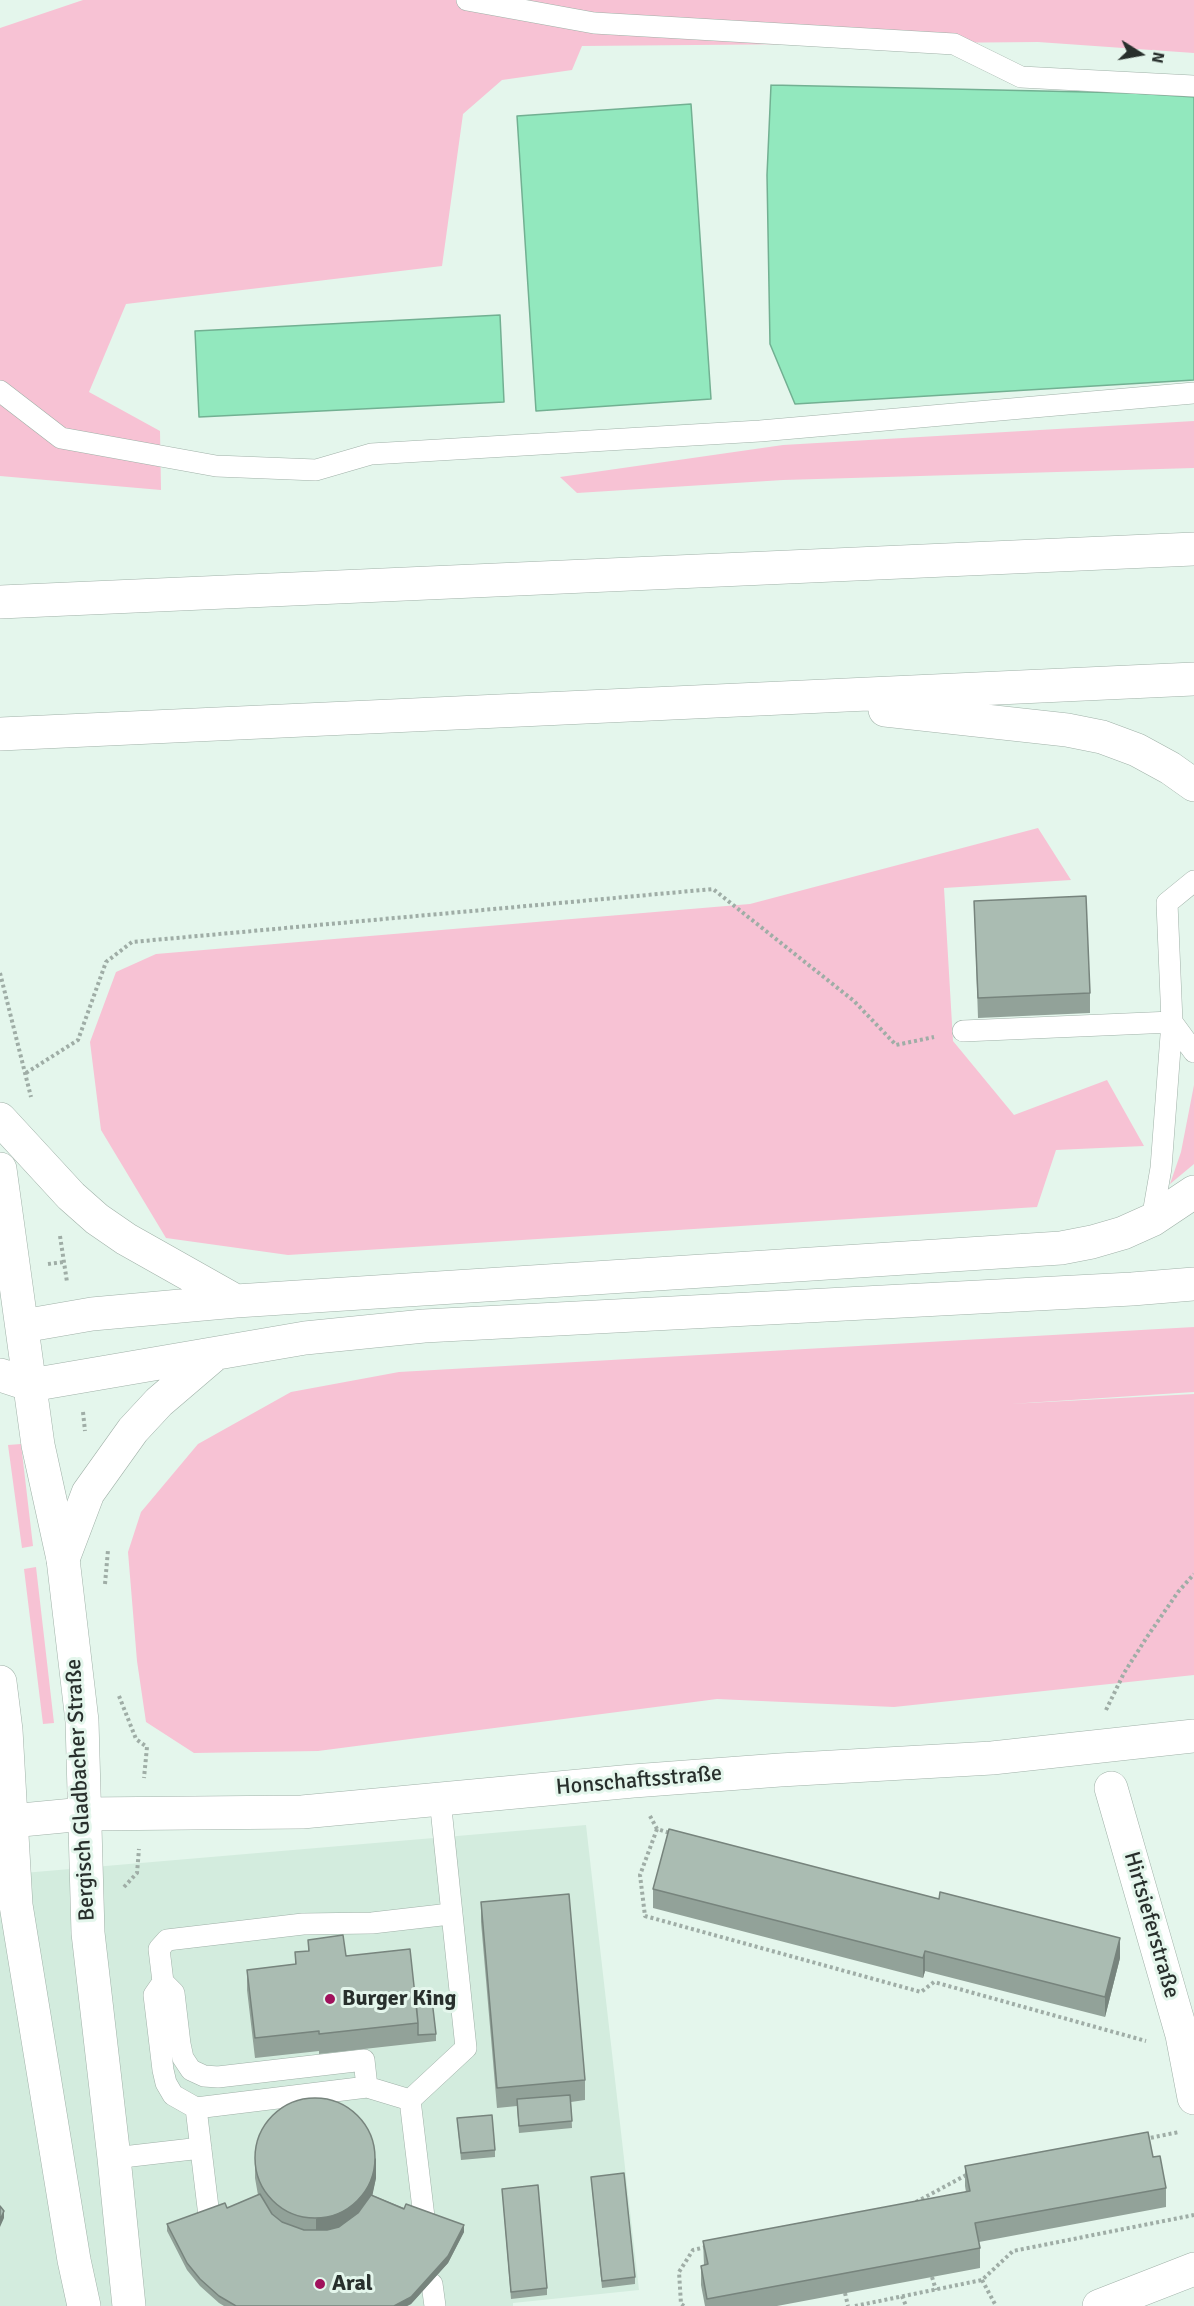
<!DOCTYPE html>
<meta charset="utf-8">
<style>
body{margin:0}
#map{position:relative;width:1194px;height:2306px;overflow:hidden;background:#e4f6ec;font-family:Signika,sans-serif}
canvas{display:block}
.north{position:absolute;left:1110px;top:24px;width:60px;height:60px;-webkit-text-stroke:4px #e4f6ec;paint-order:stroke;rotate:101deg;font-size:16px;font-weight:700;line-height:24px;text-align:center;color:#282f2c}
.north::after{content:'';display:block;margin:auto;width:21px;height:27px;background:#282f2c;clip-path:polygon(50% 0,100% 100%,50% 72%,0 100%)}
</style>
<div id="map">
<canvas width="1194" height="2306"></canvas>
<div class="north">N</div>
</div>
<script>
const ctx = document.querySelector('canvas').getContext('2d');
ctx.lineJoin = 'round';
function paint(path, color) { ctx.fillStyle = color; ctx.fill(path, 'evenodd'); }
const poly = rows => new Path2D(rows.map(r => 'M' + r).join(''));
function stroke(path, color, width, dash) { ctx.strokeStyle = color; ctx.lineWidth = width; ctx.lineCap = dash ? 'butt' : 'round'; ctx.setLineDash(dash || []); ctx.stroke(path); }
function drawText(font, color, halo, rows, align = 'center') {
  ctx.font = font + ' Signika,sans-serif'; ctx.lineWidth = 6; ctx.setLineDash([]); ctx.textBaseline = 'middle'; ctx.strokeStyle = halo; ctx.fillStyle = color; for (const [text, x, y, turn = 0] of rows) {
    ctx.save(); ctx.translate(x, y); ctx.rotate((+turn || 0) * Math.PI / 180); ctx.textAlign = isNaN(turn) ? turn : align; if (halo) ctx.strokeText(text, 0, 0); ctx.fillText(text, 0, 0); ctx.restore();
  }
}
paint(poly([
 [586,1825,639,2290,513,2303,513,2306,0,2306,0,1875]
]), '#d3ecde');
paint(poly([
 [83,0,1194,0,1194,53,1038,42,582,46,572,70,502,80,463,114,442,266,126,304,89,392,160,431,161,490,0,476,0,28],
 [1194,421,1194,468,783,480,577,493,560,477,783,445],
 [1038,828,1071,880,944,888,953,1041,1014,1115,1107,1080,1144,1146,1056,1150,1037,1207,288,1255,166,1238,101,1130,90,1042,116,972,156,954,750,904],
 [1194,1085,1194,1164,1170,1184,1181,1152],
 [1194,1327,1194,1392,1010,1404,1194,1394,1194,1675,894,1707,717,1699,318,1751,194,1753,146,1722,137,1661,128,1552,141,1512,198,1444,291,1392,399,1372],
 [21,1444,33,1546,22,1548,8,1445],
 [36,1567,54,1723,43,1724,24,1569]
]), '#f7c2d4');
const water = poly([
 [771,85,1132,93,1194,97,1194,380,795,404,770,344,767,175,771,85],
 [691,104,711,399,536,411,517,116,691,104],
 [500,315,504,402,199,417,195,331,500,315]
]);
paint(water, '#92e8be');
stroke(water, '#72b092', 1.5);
const service = poly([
 [467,0,594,23,954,44,1021,77,1194,86],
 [0,391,61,438,216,466,316,470,371,454,760,431,1194,393],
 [963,1031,1172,1022,1194,1052],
 [1152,1220,1161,1168,1172,1022,1167,903,1194,881],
 [163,1982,174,1993,180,2044,183,2058,191,2070,204,2076,218,2077,364,2060,367,2087],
 [196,2108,173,2095,166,2083,163,2070,154,1995,163,1982,159,1949,167,1940,303,1924,372,1923,450,1914],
 [114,2158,201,2148],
 [209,2216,196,2108,367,2087,410,2100],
 [424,2217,410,2100,466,2048,440,1799],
 [432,2284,435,2306]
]);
const minor = poly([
 [1111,1788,1182,2035,1194,2098],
 [1099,2306,1194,2269]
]);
const tertiary = poly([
 [11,1821,84,1814,302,1812,633,1781,780,1770,992,1758,1194,1736]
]);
const primary = poly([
 [0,1169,38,1445,63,1559,82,1721,88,1933,114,2158,129,2306],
 [0,1375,31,1385],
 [0,1682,6,1730,16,1905,74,2260,84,2306]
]);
const motorway = poly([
 [0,602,1194,549],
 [885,710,1067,730,1102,737,1137,750,1170,768,1194,785],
 [0,734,1194,679],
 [0,1119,71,1196,97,1219,126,1239,236,1301],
 [23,1326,92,1314,236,1301,1061,1248,1092,1242,1123,1233,1152,1220,1194,1192],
 [31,1385,305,1338,424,1326,1132,1289,1194,1284],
 [63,1559,88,1493,133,1430,159,1402,214,1355]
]);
stroke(service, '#a0b1a8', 22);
stroke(minor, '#a0b1a8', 34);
stroke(tertiary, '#a0b1a8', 34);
stroke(primary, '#a0b1a8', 34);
stroke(motorway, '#a0b1a8', 34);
stroke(poly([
 [0,973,31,1097],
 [26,1073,78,1040,106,962,132,942,713,889,854,1001,896,1045,934,1037],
 [60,1236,67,1282],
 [48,1264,64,1262],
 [83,1412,85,1431],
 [105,1584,108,1550],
 [119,1696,136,1739,147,1747,144,1778],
 [1106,1710,1124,1673,1147,1637,1178,1592,1194,1574],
 [650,1816,657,1829,673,1834],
 [657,1829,640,1875,645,1916,921,1992,934,1982,1146,2041],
 [124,1887,137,1873,139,1849],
 [1145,2139,1179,2132],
 [916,2202,970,2173],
 [932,2277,936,2290],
 [982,2280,996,2306],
 [845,2293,848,2306],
 [902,2296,906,2306],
 [684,2306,681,2304,679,2272,693,2250,706,2247],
 [855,2306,982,2280,1013,2251,1194,2215]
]), '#9fada6', 4, [3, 3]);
stroke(service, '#fff', 21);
stroke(minor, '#fff', 33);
stroke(tertiary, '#fff', 33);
stroke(primary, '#fff', 33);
stroke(motorway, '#fff', 33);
paint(poly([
 [974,901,1090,993,1090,1013,978,1018],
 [653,1889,1120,1958,1105,2017,925,1971,923,1978,653,1908],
 [481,1902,585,2080,585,2100,571,2102,572,2128,519,2133,517,2106,497,2108,481,1922],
 [308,1940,346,1956,416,2001,436,2034,436,2041,319,2054,319,2051,255,2058,247,1990,247,1970,295,1964,295,1952,308,1951],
 [457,2118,495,2150,495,2157,461,2160],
 [1153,2157,1166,2188,1166,2207,979,2242,980,2248,980,2268,777,2306,705,2306,701,2285,701,2266,704,2265,703,2241,966,2192,965,2186,965,2166],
 [255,2158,376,2178,372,2195,464,2232,448,2263,411,2304,407,2306,224,2306,219,2303,200,2286,187,2270,167,2231,167,2224,227,2208,258,2195,255,2178],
 [591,2177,635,2277,635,2284,602,2288],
 [502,2189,547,2288,547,2295,511,2299]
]), '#92a299');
paint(poly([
 [1120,1938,1120,1958,1105,2017,1105,1997],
 [925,1951,925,1971,923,1978,923,1958],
 [376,2158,376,2178,371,2202,358,2220,316,2239,316,2219],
 [4,2211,4,2218,0,2227,0,2220],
 [464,2225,464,2232,448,2263,411,2304,407,2306,394,2306]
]), '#77847d');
const building = poly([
 [1086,896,1090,993,978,998,974,901,1086,896],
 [669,1829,939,1899,940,1892,1120,1938,1105,1997,925,1951,923,1958,653,1889,669,1829],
 [569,1894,585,2080,497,2088,481,1902,569,1894],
 [343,1935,346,1956,410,1949,418,2023,319,2034,319,2031,255,2038,247,1970,296,1964,295,1952,309,1951,308,1940,343,1935],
 [432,2000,436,2034,418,2035,418,2023,416,2001,432,2000],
 [570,2095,572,2121,519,2126,517,2099,570,2095],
 '255 2158a60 60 0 1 1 120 0a60 60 0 1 1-120 0Z',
 [492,2115,495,2150,461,2153,457,2118,492,2115],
 [1148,2132,1153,2157,1160,2156,1166,2188,975,2223,980,2248,707,2299,701,2266,708,2264,703,2241,970,2191,965,2166,1148,2132],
 [624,2173,635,2277,602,2281,591,2177,624,2173],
 [538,2185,547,2288,511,2292,502,2189,538,2185],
 [260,2194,272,2214,282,2222,304,2230,327,2230,339,2227,358,2213,371,2195,404,2209,406,2204,464,2225,448,2256,411,2297,394,2306,236,2306,219,2296,200,2279,187,2263,167,2224,225,2203,227,2208,260,2194],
 [0,2206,4,2211,0,2220,0,2206]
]);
paint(building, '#aabcb2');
stroke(building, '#77847d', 1.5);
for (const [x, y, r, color] of [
 [330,1999,6,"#a0125c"],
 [320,2284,6,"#a0125c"]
]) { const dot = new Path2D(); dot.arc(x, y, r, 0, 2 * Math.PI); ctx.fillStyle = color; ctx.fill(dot); stroke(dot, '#e4f6ec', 2); }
drawText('22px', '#282f2c', '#e4f6ec', [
 ["Honschaftsstraße",639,1781,-5],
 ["Bergisch Gladbacher Straße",81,1790,-93],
 ["Hirtsieferstraße",1151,1925,74]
]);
drawText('bold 22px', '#282f2c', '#e4f6ec', [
 ["Burger King",342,1999],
 ["Aral",332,2284]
], 'left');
</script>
